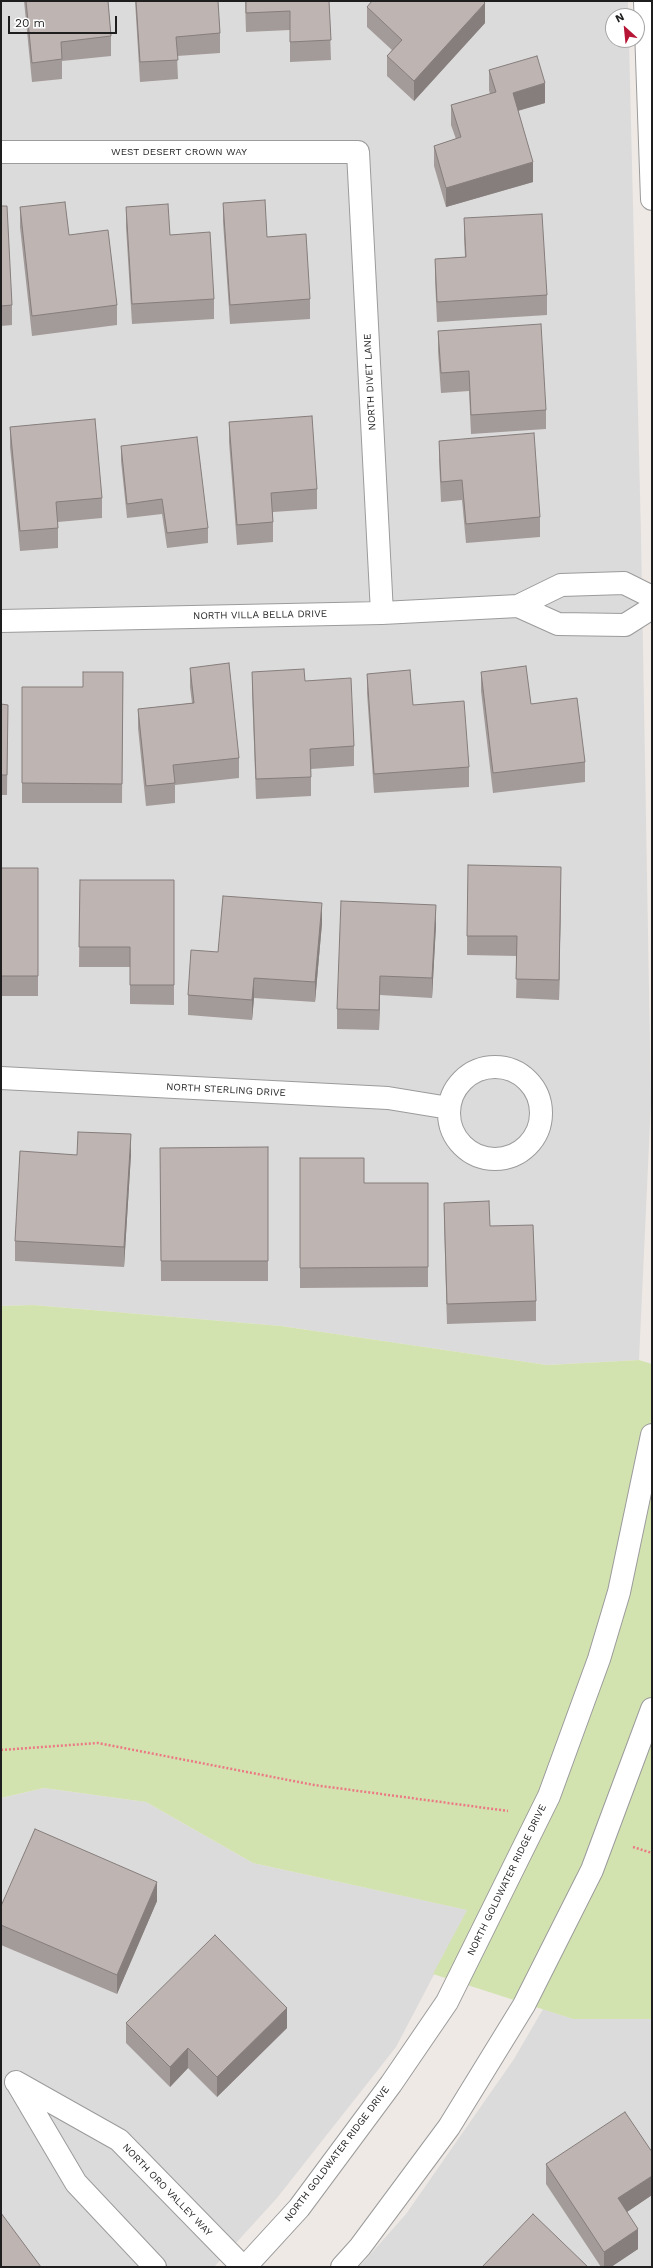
<!DOCTYPE html>
<style>
body{margin:0}
#map{position:relative;width:653px;height:2268px;overflow:hidden;background:#eee9e5;font-family:"Work Sans",sans-serif}
canvas{display:block}
.frame{position:absolute;inset:0;border:2px solid #1e1e1e;pointer-events:none}
.north{position:absolute;left:605px;top:8px;width:40px;height:40px;box-sizing:border-box;background:#fff;border:1px solid #a5a5a5;border-radius:50%;rotate:333deg;font-size:11px;font-weight:700;line-height:16px;text-align:center;color:#1e1e1e}
.north::after{content:'';display:block;margin:auto;width:14px;height:18px;background:#b61535;clip-path:polygon(50% 0,100% 100%,50% 72%,0 100%)}
.scale{position:absolute;left:8px;top:16px;width:109px;height:18px;box-sizing:border-box;border:2px solid #1e1e1e;border-top:0;padding-left:5px;font-size:12px;line-height:14px;white-space:nowrap;color:#1e1e1e;-webkit-text-stroke:3px #fff;paint-order:stroke}
</style>
<div id="map">
<canvas width="653" height="2268"></canvas>
<div class="frame"></div>
<div class="north">N</div>
<div class="scale">20 m</div>
</div>
<script>
const ctx = document.querySelector('canvas').getContext('2d');
ctx.lineJoin = 'round';
function paint(path, color) { ctx.fillStyle = color; ctx.fill(path, 'evenodd'); }
const poly = rows => new Path2D(rows.map(r => 'M' + r).join(''));
function stroke(path, color, width, dash) { ctx.strokeStyle = color; ctx.lineWidth = width; ctx.lineCap = dash ? 'butt' : 'round'; ctx.setLineDash(dash || []); ctx.stroke(path); }
function drawText(font, color, halo, rows, align = 'center') {
  ctx.font = font + ' "Work Sans",sans-serif'; ctx.lineWidth = 3; ctx.setLineDash([]); ctx.textBaseline = 'middle'; ctx.strokeStyle = halo; ctx.fillStyle = color; for (const [text, x, y, turn = 0] of rows) {
    ctx.save(); ctx.translate(x, y); ctx.rotate((+turn || 0) * Math.PI / 180); ctx.textAlign = isNaN(turn) ? turn : align; if (halo) ctx.strokeText(text, 0, 0); ctx.fillText(text, 0, 0); ctx.restore();
  }
}
paint(poly([
 [1,1,628,1,628,16,613,16,613,40,629,40,641,535,651,1102,639,1360,547,1365,281,1326,33,1305,1,1306],
 [44,1788,146,1802,253,1863,468,1910,396,2047,277,2198,214,2267,1,2267,1,1798],
 [543,2009,573,2019,652,2019,652,2267,359,2267,406,2214,514,2059]
]), '#dcdbdb');
paint(poly([
 [33,1305,281,1326,547,1365,639,1360,652,1364,652,2019,573,2019,433,1974,467,1910,253,1863,146,1802,44,1788,1,1798,1,1306]
]), '#d3e3b0');
const minor = poly([
 [645,1,652,199],
 [1,152,358,152,382,613],
 [518,606,558,624,625,625,652,608],
 [1,621,382,613,518,606,561,585,624,583,652,597],
 '449 1113a46 46 0 1 1 92 0a46 46 0 1 1-92 0Z',
 [1,1078,388,1098,449,1108],
 [16,2082,119,2140,243,2267],
 [17,2083,76,2183,155,2267],
 [245,2267,299,2208,391,2084,447,2002,549,1796,599,1659,619,1592,652,1435],
 [342,2267,360,2247,449,2127,524,2005,592,1870,652,1709]
]);
stroke(minor, '#9b9b9b', 24);
stroke(poly([
 [1,1750,98,1743,314,1785,508,1811],
 [633,1847,652,1853]
]), '#eb7984', 2.5, [2, 2]);
stroke(minor, '#fff', 22);
paint(poly([
 [24,1,108,1,111,36,111,56,62,61,62,79,32,82],
 [135,1,218,1,220,33,220,53,177,56,178,79,140,82],
 [245,1,329,1,331,60,290,62,290,30,246,32],
 [367,7,485,23,414,101,387,76,387,56,392,50,367,27],
 [489,70,545,103,518,111,533,182,446,207,434,166,434,146,456,139,451,125,451,105,490,94,489,90],
 [223,203,267,237,310,299,310,319,230,324,223,222],
 [1,206,12,305,12,325,1,326],
 [20,207,69,235,117,305,117,325,32,336,20,227],
 [126,207,170,235,214,299,214,319,132,324,126,227],
 [464,218,547,295,547,315,437,322,435,279,435,259,465,257,464,238],
 [438,331,546,410,546,429,471,434,469,391,441,393,438,351],
 [229,422,317,489,317,509,273,512,273,542,237,545,229,442],
 [10,427,102,498,102,518,58,522,58,548,20,551,10,447],
 [439,441,540,517,540,537,466,543,462,500,441,502,439,460],
 [121,446,208,528,208,543,167,548,162,514,127,518,121,461],
 [190,668,239,758,239,778,175,785,175,803,146,806,138,728,138,709,192,703,190,687],
 [123,672,122,803,22,803,22,687,83,687],
 [252,672,305,681,354,746,354,766,311,769,311,796,256,799,252,691],
 [481,672,585,762,585,782,493,793,481,691],
 [367,674,413,705,469,767,469,787,374,793,367,693],
 [1,704,8,705,7,795,1,795],
 [1,868,38,868,38,996,1,996],
 [80,880,174,880,174,1005,130,1004,130,967,79,967],
 [561,886,559,1000,516,998,517,956,467,955,467,936],
 [322,923,315,1002,254,998,252,1020,188,1015,188,995,218,952],
 [436,925,432,998,380,995,379,1030,337,1029,337,1009],
 [268,1147,268,1281,161,1281,160,1148],
 [131,1154,124,1267,15,1261,15,1241,77,1155],
 [300,1158,364,1183,428,1183,428,1287,300,1288],
 [444,1203,536,1301,536,1321,447,1324,444,1222],
 [157,1901,117,1994,1,1945,1,1906],
 [126,2023,287,2028,217,2097,188,2068,170,2087,126,2043],
 [546,2164,652,2195,627,2212,638,2249,611,2267,601,2267,546,2184]
]), '#a39b99');
paint(poly([
 [485,3,485,23,414,101,414,81],
 [545,83,545,103,513,112,513,93],
 [533,162,533,182,446,207,446,188],
 [561,867,561,886,559,1000,559,980],
 [322,903,322,923,315,1002,315,982],
 [436,905,436,925,432,998,432,978],
 [380,976,380,995,379,1030,379,1010],
 [254,978,254,998,252,1020,252,1000],
 [131,1134,131,1154,124,1267,124,1247],
 [157,1882,157,1901,117,1994,117,1975],
 [287,2008,287,2028,217,2097,217,2077],
 [188,2048,188,2068,170,2087,170,2067],
 [652,2176,652,2195,618,2218,618,2198],
 [638,2229,638,2249,611,2267,604,2267,604,2252]
]), '#857e7d');
const building = poly([
 [26,1,108,1,111,36,61,42,62,59,32,63,26,1],
 [136,1,218,1,220,33,176,37,178,60,140,62,136,1],
 [246,1,329,1,331,40,290,42,290,11,246,13,246,1],
 [372,1,483,1,485,3,414,81,387,56,402,40,367,7,372,1],
 [537,56,545,83,513,93,533,162,446,188,434,146,461,137,451,105,496,92,489,70,537,56],
 [265,200,267,237,306,234,310,299,230,305,223,203,265,200],
 [65,202,69,235,108,230,117,305,32,316,20,207,65,202],
 [168,204,170,235,210,232,214,299,132,304,126,207,168,204],
 [1,206,7,206,12,305,1,306,1,206],
 [542,214,547,295,437,302,435,259,466,257,464,218,542,214],
 [541,324,546,410,471,415,469,371,441,373,438,331,541,324],
 [312,416,317,489,271,493,273,522,237,525,229,422,312,416],
 [95,419,102,498,56,502,58,528,20,531,10,427,95,419],
 [534,433,540,517,466,524,462,480,441,482,439,441,534,433],
 [197,437,208,528,167,533,162,499,127,504,121,446,197,437],
 [229,663,239,758,173,765,175,783,146,786,138,709,194,703,190,668,229,663],
 [526,666,531,704,577,698,585,762,493,773,481,672,526,666],
 [304,669,305,681,351,678,354,746,310,749,311,777,256,779,252,672,304,669],
 [410,670,413,705,464,701,469,767,374,774,367,674,410,670],
 [83,672,123,672,122,784,22,783,22,687,83,687,83,672],
 [1,704,8,705,7,775,1,775,1,704],
 [468,865,561,867,559,980,516,979,517,936,467,936,468,865],
 [1,868,38,868,38,976,1,976,1,868],
 [80,880,174,880,174,985,130,985,130,947,79,947,80,880],
 [223,896,322,903,315,982,254,978,252,1000,188,995,191,950,218,952,223,896],
 [341,901,436,905,432,978,380,976,379,1010,337,1009,341,901],
 [78,1132,131,1134,124,1247,15,1241,20,1151,77,1155,78,1132],
 [268,1147,268,1261,161,1261,160,1148,268,1147],
 [300,1158,364,1158,364,1183,428,1183,428,1267,300,1268,300,1158],
 [489,1201,490,1226,533,1225,536,1301,447,1304,444,1203,489,1201],
 [35,1829,157,1882,117,1975,1,1925,1,1906,35,1829],
 [215,1935,287,2008,217,2077,188,2048,170,2067,126,2023,215,1935],
 [625,2112,652,2152,652,2176,618,2198,638,2229,604,2252,546,2164,625,2112],
 [1,2213,41,2267,1,2267,1,2213],
 [533,2214,588,2267,482,2267,533,2214]
]);
paint(building, '#beb4b2');
stroke(building, '#857e7d', 1);
drawText('10px', '#1e1e1e', '#fff', [
 ["WEST DESERT CROWN WAY",179,152],
 ["NORTH DIVET LANE",370,382,-93],
 ["NORTH VILLA BELLA DRIVE",260,615,-1],
 ["NORTH STERLING DRIVE",226,1090,3],
 ["NORTH GOLDWATER RIDGE DRIVE",507,1880,-64],
 ["NORTH GOLDWATER RIDGE DRIVE",337,2154,-53],
 ["NORTH ORO VALLEY WAY",167,2190,46]
]);
</script>
